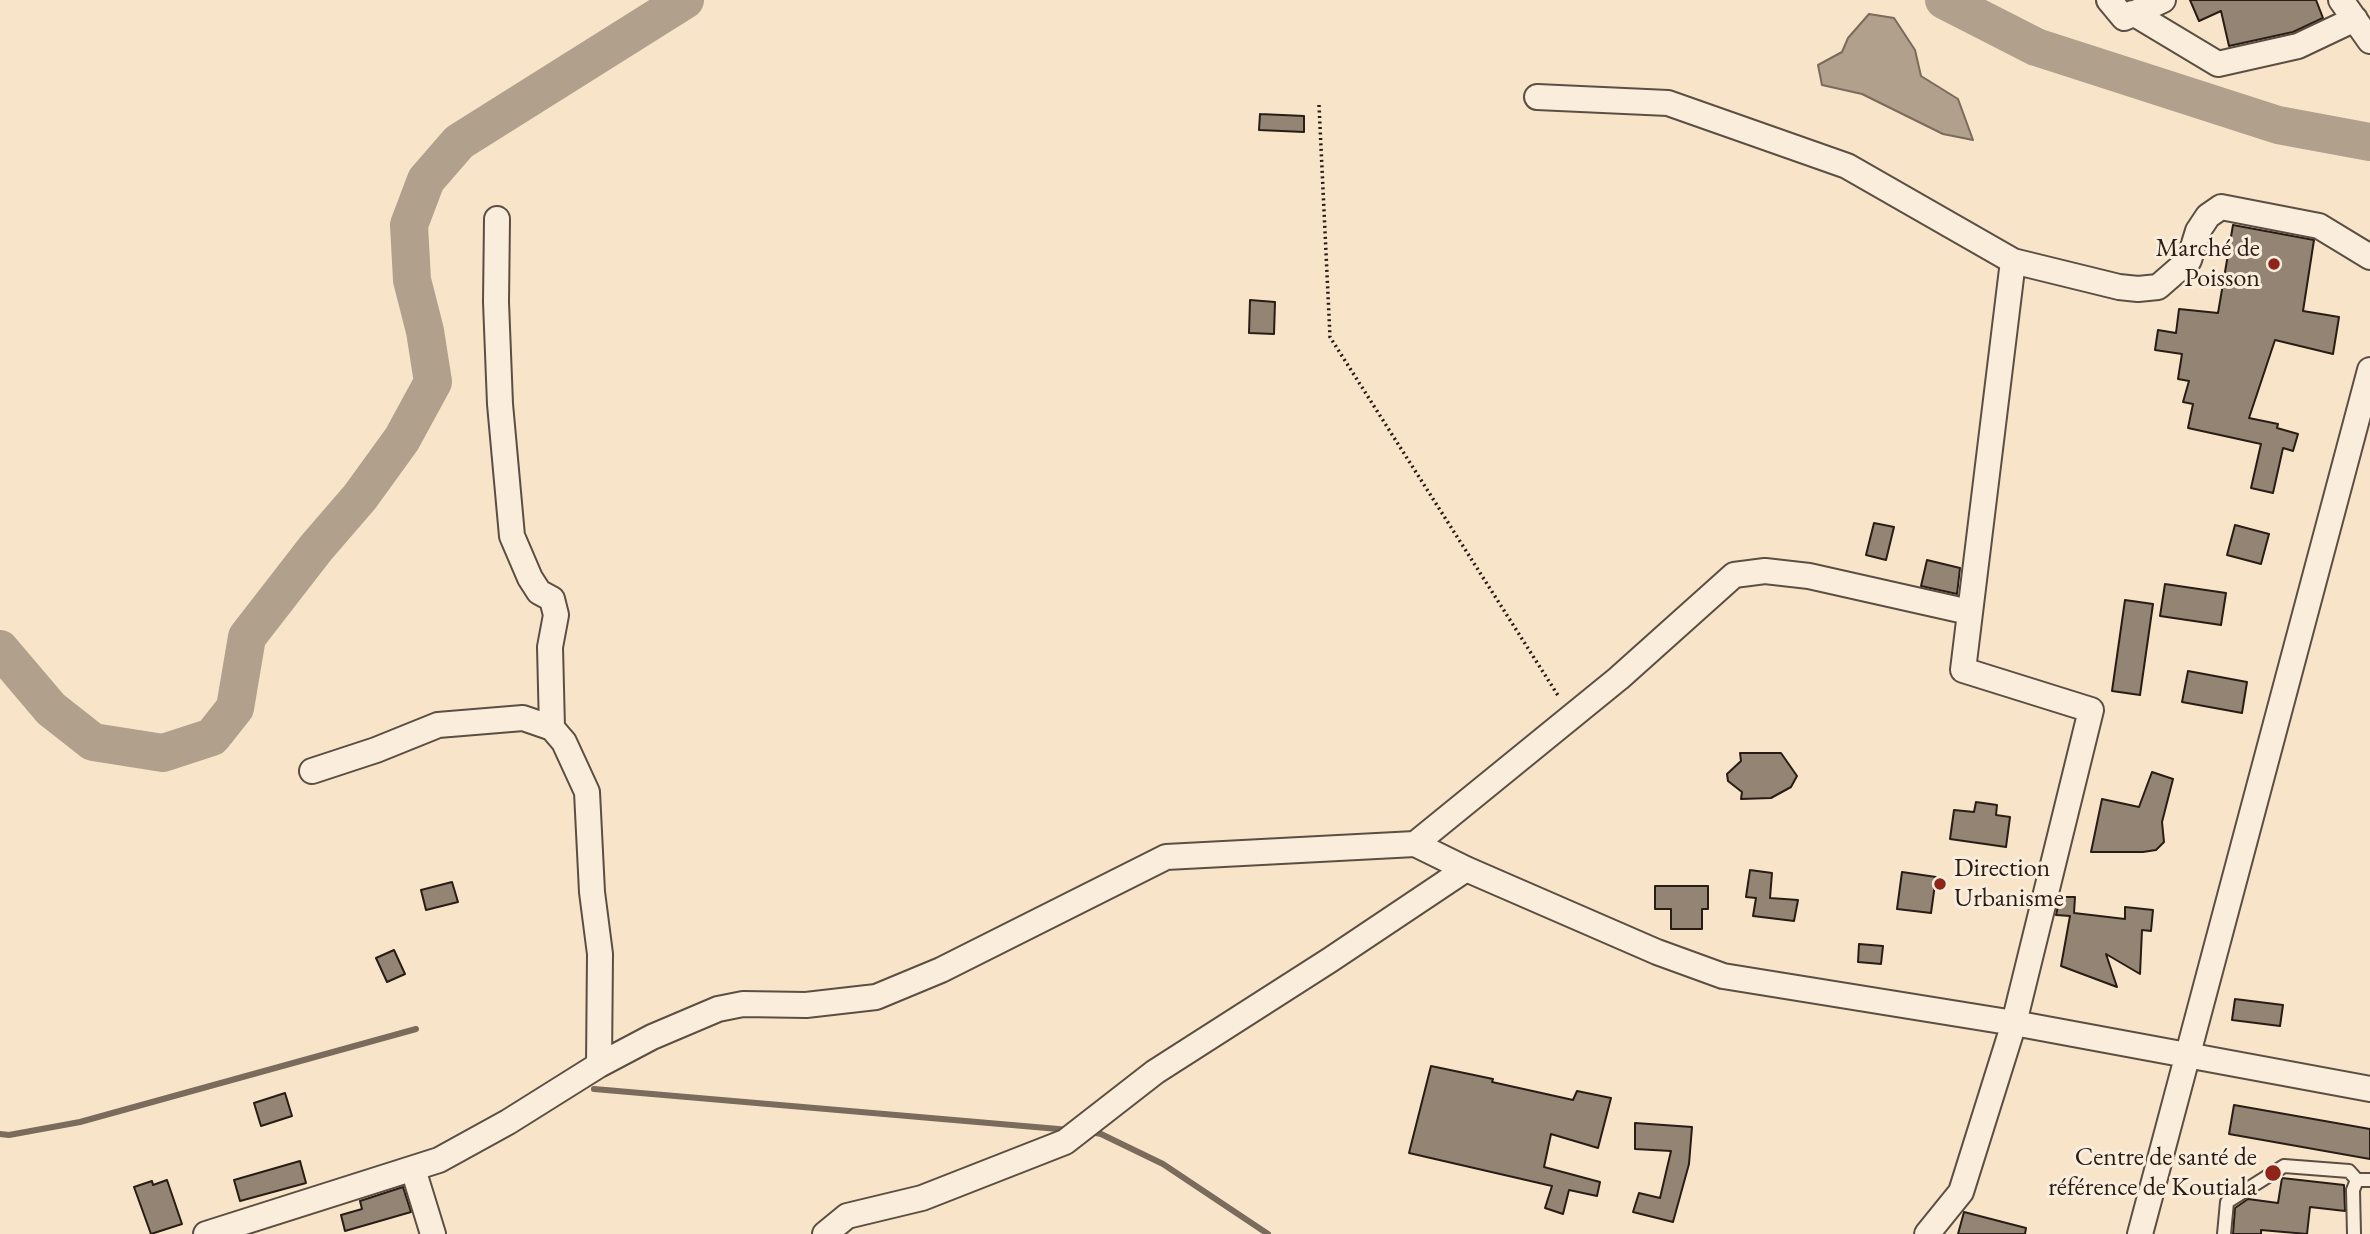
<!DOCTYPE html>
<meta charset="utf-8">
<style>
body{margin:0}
canvas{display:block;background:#f7e4c9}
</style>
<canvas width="2370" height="1234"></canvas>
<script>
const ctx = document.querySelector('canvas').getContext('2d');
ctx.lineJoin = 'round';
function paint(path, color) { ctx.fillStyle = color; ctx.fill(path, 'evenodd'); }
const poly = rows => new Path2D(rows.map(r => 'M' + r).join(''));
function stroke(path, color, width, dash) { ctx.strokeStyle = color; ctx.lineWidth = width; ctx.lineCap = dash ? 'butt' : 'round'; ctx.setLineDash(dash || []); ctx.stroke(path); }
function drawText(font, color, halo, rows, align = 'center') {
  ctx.font = font + ' "EB Garamond",serif'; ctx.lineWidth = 6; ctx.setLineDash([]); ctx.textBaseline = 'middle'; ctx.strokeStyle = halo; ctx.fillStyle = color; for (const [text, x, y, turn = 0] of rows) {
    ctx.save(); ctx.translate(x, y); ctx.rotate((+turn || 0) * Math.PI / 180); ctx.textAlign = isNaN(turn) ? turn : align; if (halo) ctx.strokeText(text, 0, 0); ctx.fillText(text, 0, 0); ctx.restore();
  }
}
const water = poly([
 [1869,14,1894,18,1915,50,1921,76,1958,99,1973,140,1943,134,1862,94,1822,85,1818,65,1842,52,1848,38,1869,14]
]);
paint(water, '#b1a08c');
stroke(water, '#7a6b5c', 2);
stroke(poly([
 [594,1089,1070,1130],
 [1091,1132,1101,1134,1163,1164,1268,1234],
 [0,1134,9,1135,80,1122,416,1029]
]), '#7a6b5c', 6);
stroke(poly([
 [1944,0,2036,47,2278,125,2370,142],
 [0,649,51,709,93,742,163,753,212,737,235,708,247,637,316,548,360,497,402,439,433,382,425,331,412,280,409,225,426,180,459,142,685,0]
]), '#b1a08c', 38);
const building = poly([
 [2190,0,2316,0,2323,18,2293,32,2229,46,2221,11,2199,21,2190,0],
 [1260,114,1304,116,1304,132,1259,130,1260,114],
 [2233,225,2314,240,2303,311,2339,317,2333,354,2275,340,2249,418,2278,424,2277,428,2298,434,2293,451,2283,448,2273,493,2251,488,2261,444,2188,428,2193,404,2183,402,2189,381,2178,379,2182,354,2155,350,2158,330,2176,333,2179,309,2218,313,2233,225],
 [1250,300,1275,302,1274,334,1249,333,1250,300],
 [1874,523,1894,527,1886,560,1866,555,1874,523],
 [2235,525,2269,534,2261,564,2227,555,2235,525],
 [1927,560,1960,568,1957,594,1921,586,1927,560],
 [2165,584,2226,593,2221,625,2160,616,2165,584],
 [2125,600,2153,604,2140,695,2112,691,2125,600],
 [2188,671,2247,682,2242,713,2182,702,2188,671],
 [1740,753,1781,753,1797,776,1791,787,1771,798,1741,799,1742,792,1728,781,1727,774,1741,761,1740,753],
 [2152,772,2173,779,2162,822,2164,842,2156,850,2143,852,2091,852,2102,799,2139,807,2152,772],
 [1976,802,1997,805,1996,815,2010,817,2006,847,1950,839,1954,810,1974,812,1976,802],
 [1750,870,1772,873,1770,898,1798,900,1794,921,1753,916,1756,898,1746,897,1750,870],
 [1902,872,1936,877,1931,913,1897,909,1902,872],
 [452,882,458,902,426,910,421,890,452,882],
 [1655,886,1708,886,1708,909,1702,909,1702,929,1671,929,1671,909,1655,909,1655,886],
 [2060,897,2075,897,2074,913,2125,919,2125,907,2153,910,2151,931,2142,930,2140,974,2106,954,2117,987,2061,966,2070,916,2056,915,2060,897],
 [1859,944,1883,946,1881,964,1858,962,1859,944],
 [394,950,405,974,387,982,376,958,394,950],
 [2235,999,2283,1005,2280,1026,2232,1020,2235,999],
 [1431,1066,1493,1079,1492,1082,1573,1100,1577,1091,1611,1098,1598,1148,1551,1134,1544,1167,1600,1182,1597,1196,1569,1190,1563,1214,1545,1208,1552,1186,1409,1153,1431,1066],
 [285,1093,292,1116,261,1126,254,1103,285,1093],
 [2234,1105,2370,1129,2370,1159,2229,1134,2234,1105],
 [1635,1123,1692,1127,1689,1164,1673,1222,1633,1212,1639,1193,1660,1198,1671,1151,1635,1149,1635,1123],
 [300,1161,306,1183,240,1201,234,1180,300,1161],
 [2282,1178,2344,1185,2345,1211,2310,1207,2307,1234,2261,1230,2261,1234,2233,1234,2235,1208,2248,1199,2278,1203,2282,1178],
 [167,1180,182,1224,151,1234,134,1187,152,1181,153,1185,167,1180],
 [403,1187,411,1212,345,1231,341,1215,362,1209,360,1201,403,1187],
 [1964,1212,2026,1228,2025,1234,1958,1234,1964,1212]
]);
paint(building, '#948473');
stroke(building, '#281c15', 2);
const service = poly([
 [2224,1234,2227,1202,2284,1166,2349,1171,2357,1180],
 [2354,1234,2353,1190,2357,1180,2370,1180]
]);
const minor = poly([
 [2109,0,2124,18,2163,0],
 [2341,0,2370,41],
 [2133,13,2218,64,2298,46,2355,19],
 [1537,97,1668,103,1847,166,2013,261,2119,287,2138,289,2158,287,2189,260,2198,231,2208,216,2221,207,2319,226,2370,257],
 [497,219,496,302,500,404,512,536,530,578,539,592,552,599,556,615,550,647,552,728],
 [312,771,376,750,438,725,523,718,552,728,564,742,587,792,592,892,600,954,599,1065],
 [1415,844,1619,678,1734,575,1765,571,1809,576,1969,612],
 [413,1169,433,1234],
 [206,1234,439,1160,508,1122,599,1065,652,1037,718,1009,743,1004,806,1005,876,997,941,970,1166,857,1415,844,1466,869,1657,952,1723,976,2014,1023,2370,1089],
 [825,1234,847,1216,922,1198,1065,1142,1155,1072,1330,960,1466,869],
 [1927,1234,1961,1192,2014,1023,2091,710,1963,670,2013,261],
 [2140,1234,2370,370]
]);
stroke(service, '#5c4e42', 16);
stroke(minor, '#5c4e42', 28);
stroke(poly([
 [1319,105,1330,337,1559,697]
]), '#281c15', 3.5, [2, 3.5]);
stroke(service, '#faeddc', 12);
stroke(minor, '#faeddc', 24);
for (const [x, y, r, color] of [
 [2274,264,7,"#8f2418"],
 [1940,884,7,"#8f2418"],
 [2273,1173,9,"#8f2418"]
]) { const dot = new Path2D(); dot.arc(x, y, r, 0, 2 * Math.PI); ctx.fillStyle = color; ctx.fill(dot); stroke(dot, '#faeddc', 2.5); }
drawText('26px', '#281c15', '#faeddc', [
 ["Marché de",2260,249],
 ["Poisson",2260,279],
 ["Direction",1954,869,"left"],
 ["Urbanisme",1954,899,"left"],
 ["Centre de santé de",2257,1158],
 ["référence de Koutiala",2257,1188]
], 'right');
</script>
